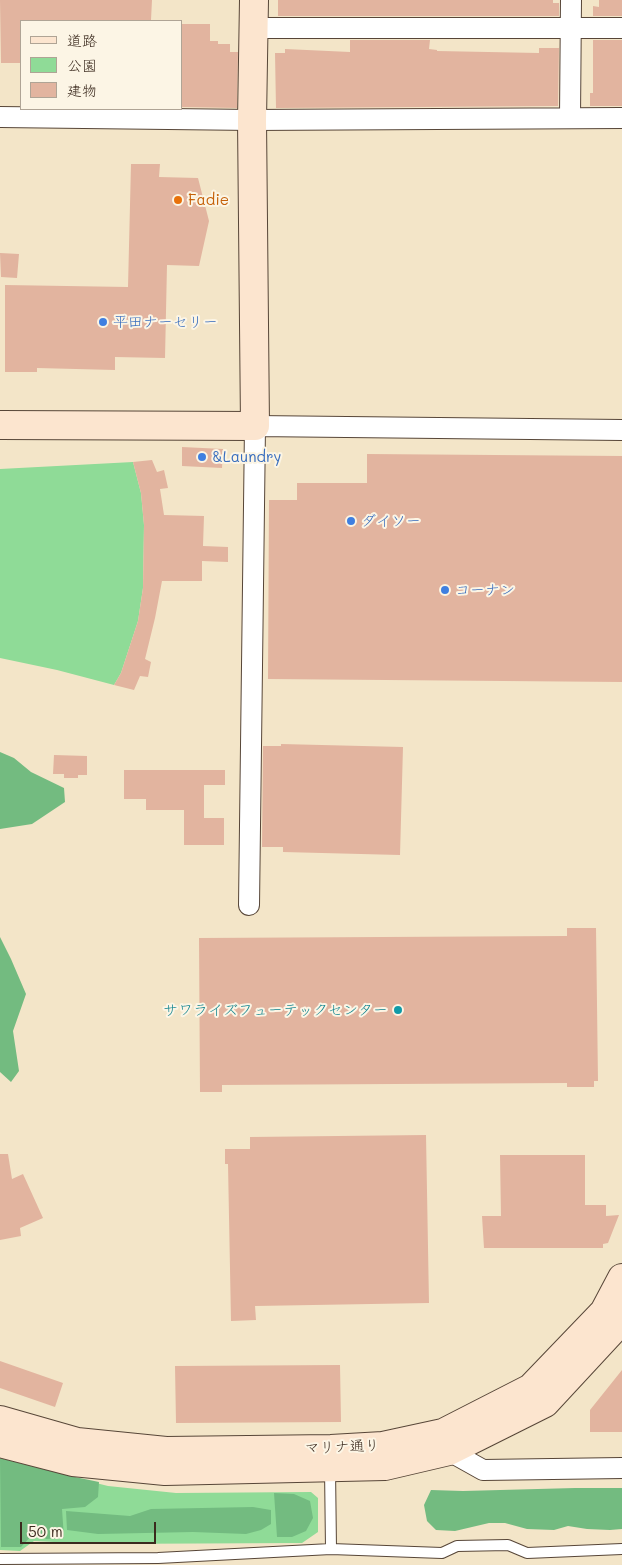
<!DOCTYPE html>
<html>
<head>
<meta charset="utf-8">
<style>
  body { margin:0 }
  #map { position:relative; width:622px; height:1565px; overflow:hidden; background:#f3e5c8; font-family:Mali,"Klee One",sans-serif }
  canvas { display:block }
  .legend { position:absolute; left:20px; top:20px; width:162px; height:90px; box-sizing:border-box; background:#fcf5e5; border:1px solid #afa495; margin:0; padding:6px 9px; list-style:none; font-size:15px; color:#3b2a1e }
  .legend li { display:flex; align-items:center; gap:10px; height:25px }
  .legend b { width:25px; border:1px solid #afa495 }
  .scale { position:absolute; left:20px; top:1522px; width:136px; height:22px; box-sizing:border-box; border:2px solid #3b2a1e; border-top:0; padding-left:6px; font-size:15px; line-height:18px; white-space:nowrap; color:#3b2a1e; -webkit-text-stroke:4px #fcf5e5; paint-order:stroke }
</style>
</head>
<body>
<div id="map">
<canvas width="622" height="1565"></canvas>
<ul class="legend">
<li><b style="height:6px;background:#fce5cf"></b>道路</li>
<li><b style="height:14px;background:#8fdb97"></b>公園</li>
<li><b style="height:14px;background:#e2b49f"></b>建物</li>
</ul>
<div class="scale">50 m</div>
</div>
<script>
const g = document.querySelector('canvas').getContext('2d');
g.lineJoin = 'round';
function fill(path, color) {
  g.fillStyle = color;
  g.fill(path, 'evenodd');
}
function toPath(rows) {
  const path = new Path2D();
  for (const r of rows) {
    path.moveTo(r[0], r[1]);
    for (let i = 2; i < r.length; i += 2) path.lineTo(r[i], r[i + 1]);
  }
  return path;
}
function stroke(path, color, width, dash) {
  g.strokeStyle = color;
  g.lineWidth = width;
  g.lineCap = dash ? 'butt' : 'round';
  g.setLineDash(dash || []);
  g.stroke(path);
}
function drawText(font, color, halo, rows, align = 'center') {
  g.font = font + ' Mali,"Klee One",sans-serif';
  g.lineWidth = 4;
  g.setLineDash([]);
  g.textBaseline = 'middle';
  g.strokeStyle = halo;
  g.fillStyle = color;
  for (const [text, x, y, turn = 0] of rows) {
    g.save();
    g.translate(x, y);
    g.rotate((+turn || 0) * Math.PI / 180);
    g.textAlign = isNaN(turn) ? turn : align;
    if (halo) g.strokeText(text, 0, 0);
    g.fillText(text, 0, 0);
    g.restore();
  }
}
fill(toPath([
  [133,462,141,493,144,525,143,588,138,621,121,673,114,685,57,670,0,658,0,469],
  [0,1459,108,1486,176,1493,311,1492,318,1498,318,1532,302,1543,94,1544,34,1541,20,1551,0,1550]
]), '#8fdb97');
fill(toPath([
  [0,752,14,758,31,772,64,788,65,802,32,824,0,829],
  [0,937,11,959,26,994,13,1031,19,1071,11,1082,0,1072],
  [0,1458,70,1476,99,1482,98,1497,85,1507,62,1509,64,1538,46,1539,41,1534,32,1535,21,1547,1,1547],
  [575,1488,622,1488,622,1529,610,1530,587,1529,568,1526,554,1530,527,1529,505,1523,489,1523,455,1531,436,1530,427,1521,424,1505,431,1490,463,1491],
  [274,1493,294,1494,310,1501,313,1518,306,1531,292,1537,277,1537],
  [253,1507,271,1510,271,1524,261,1530,246,1534,193,1532,98,1534,67,1530,66,1511,130,1516,151,1509]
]), '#73bb80');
fill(toPath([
  [0,0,152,0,151,20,21,21,21,63,1,63],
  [278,0,553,0,553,3,559,3,559,16,278,16],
  [599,0,622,0,622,16,593,16,593,6,599,7],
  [181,24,210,24,210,41,218,41,218,44,230,44,230,52,238,52,237,108,181,107],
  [350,40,430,40,429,49,437,50,437,51,539,53,539,48,559,48,558,106,276,108,275,53,285,53,285,49,350,52],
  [593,40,622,40,622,106,590,106,590,93,593,93],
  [131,164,160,164,159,177,198,178,209,221,199,266,167,265,165,358,115,357,115,370,37,368,37,372,5,372,5,285,128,287],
  [0,253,19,254,17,278,1,277],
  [182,447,223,449,222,468,182,466],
  [367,454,622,456,622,682,268,679,269,500,297,500,297,483,367,483],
  [152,460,157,472,164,470,168,488,160,489,164,515,204,516,203,546,228,547,228,562,202,561,202,581,162,581,155,618,145,659,151,662,148,677,140,676,134,690,114,685,121,673,138,621,143,588,144,525,141,493,133,462],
  [281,744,403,747,400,855,283,852,283,847,262,847,263,746,281,746],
  [54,755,87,756,87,775,78,775,78,778,64,778,64,774,53,774],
  [124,770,225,770,225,785,204,785,204,818,224,818,224,845,184,845,184,810,146,810,146,799,124,799],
  [567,928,596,928,598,1081,594,1081,594,1087,567,1087,567,1083,222,1085,222,1092,200,1092,199,938,567,936],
  [426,1135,429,1303,255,1306,256,1320,231,1321,228,1164,225,1164,225,1149,250,1149,250,1137],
  [0,1154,8,1154,12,1179,23,1174,43,1218,20,1228,21,1236,0,1240],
  [500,1155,585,1155,585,1205,606,1205,606,1216,619,1215,608,1243,603,1244,603,1248,484,1248,482,1216,501,1216],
  [0,1361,63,1383,55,1407,0,1388],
  [340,1365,341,1422,176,1423,175,1366],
  [622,1370,622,1432,590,1432,590,1410]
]), '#e2b49f');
const lane = toPath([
  [330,1468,331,1549],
  [0,1559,158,1558,331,1549,442,1553,457,1546,508,1545,527,1553,622,1549]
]);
const street = toPath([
  [253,28,622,28],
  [0,117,252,120,622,118],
  [570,117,571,0],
  [249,905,255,426,622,430],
  [449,1451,483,1470,622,1468]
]);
const secondary = toPath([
  [0,425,255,426,252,120,254,0],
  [0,1420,77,1442,166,1451,331,1449,383,1446,443,1433,531,1388,604,1312,622,1278],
  [0,1443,73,1462,165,1471,385,1466,449,1451,545,1403,622,1320]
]);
stroke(lane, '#574638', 12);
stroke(street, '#574638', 22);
stroke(secondary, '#574638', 30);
stroke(lane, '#fff', 10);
stroke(street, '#fff', 20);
stroke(secondary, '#fce5cf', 28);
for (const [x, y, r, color] of [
  [178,200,5,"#e8710a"],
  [103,322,5,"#3f7fe0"],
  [202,457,5,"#3f7fe0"],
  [351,521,5,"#3f7fe0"],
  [445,590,5,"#3f7fe0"],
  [398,1010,5,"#0f9aa8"]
]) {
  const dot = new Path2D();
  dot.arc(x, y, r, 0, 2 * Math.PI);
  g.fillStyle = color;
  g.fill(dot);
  stroke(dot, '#fcf5e5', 2);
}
drawText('15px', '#c56008', '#fcf5e5', [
  ["Fadie",188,200]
], 'left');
drawText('15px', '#366cbe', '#fcf5e5', [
  ["平田ナーセリー",113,322],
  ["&Laundry",212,457],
  ["ダイソー",361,521],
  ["コーナン",455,590]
], 'left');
drawText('15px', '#0d838f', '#fcf5e5', [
  ["サワライズフューテックセンター",388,1010]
], 'right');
drawText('15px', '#3b2a1e', '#fcf5e5', [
  ["マリナ通り",342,1447,-2]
]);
</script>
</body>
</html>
